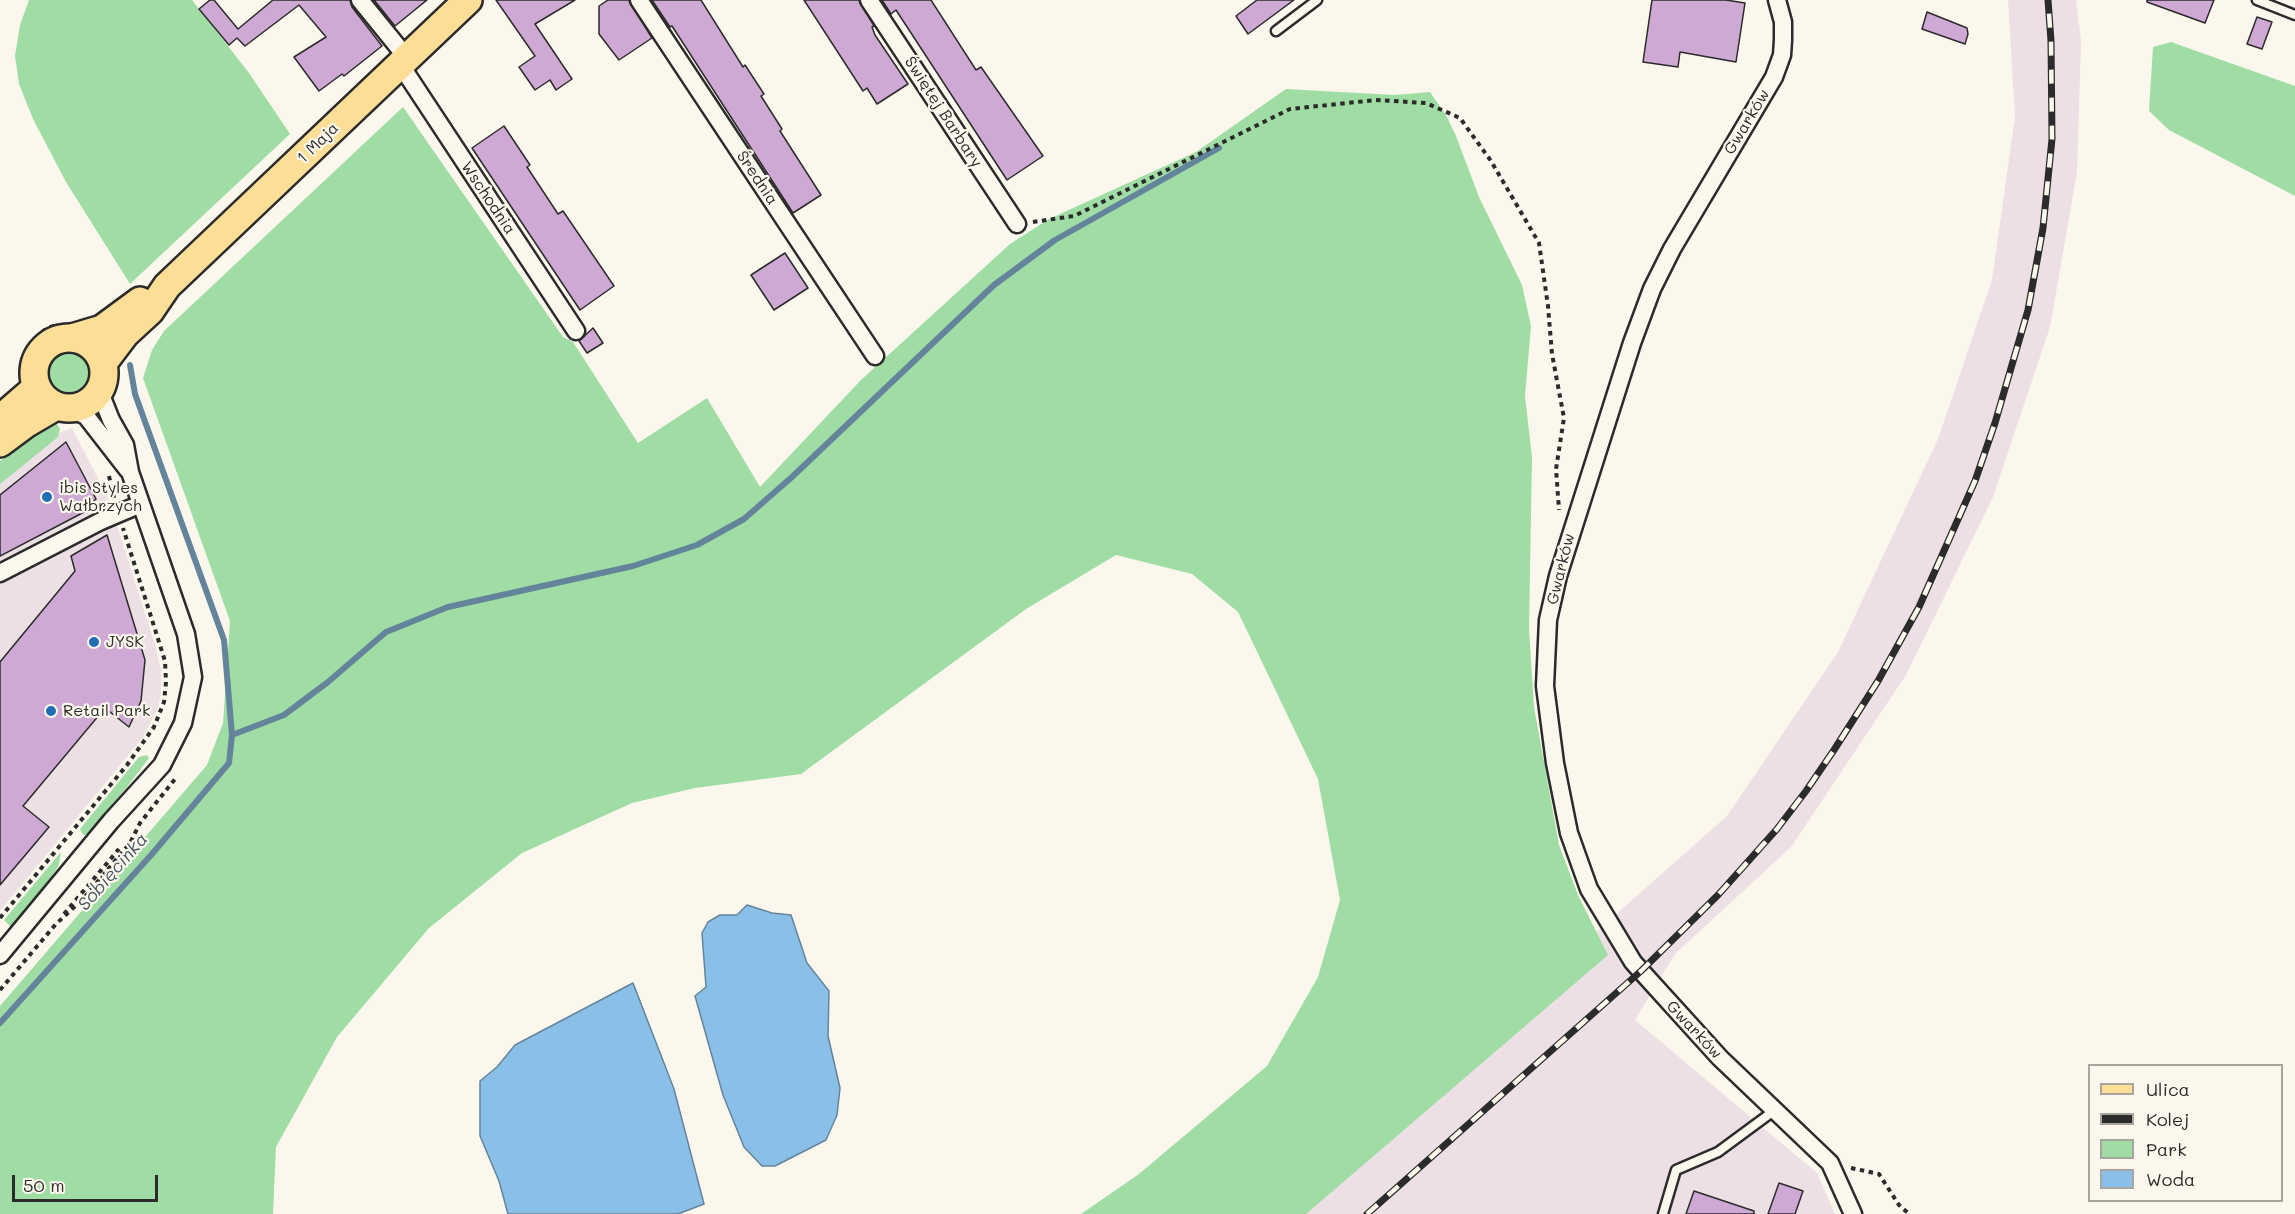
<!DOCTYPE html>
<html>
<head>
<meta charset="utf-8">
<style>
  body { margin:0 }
  #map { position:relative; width:2295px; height:1214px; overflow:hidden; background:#fbf7ec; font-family:Mali,sans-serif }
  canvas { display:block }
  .legend { position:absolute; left:2088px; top:1064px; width:195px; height:138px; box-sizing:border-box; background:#fbf7ec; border:2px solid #a8a59f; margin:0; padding:8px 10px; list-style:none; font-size:18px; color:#2b2b2b }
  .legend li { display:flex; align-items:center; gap:12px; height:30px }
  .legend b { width:30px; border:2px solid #a8a59f }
  .scale { position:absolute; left:12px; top:1175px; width:146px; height:27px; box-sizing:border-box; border:3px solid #2b2b2b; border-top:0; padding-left:8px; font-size:18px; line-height:21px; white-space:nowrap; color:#2b2b2b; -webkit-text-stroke:4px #fbf7ec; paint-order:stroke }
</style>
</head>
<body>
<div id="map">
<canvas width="2295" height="1214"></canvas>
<ul class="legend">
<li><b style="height:8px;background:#fcde96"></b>Ulica</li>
<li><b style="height:8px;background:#2b2b2b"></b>Kolej</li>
<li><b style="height:16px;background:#9fdda5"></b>Park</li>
<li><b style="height:16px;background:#8ac0e8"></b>Woda</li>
</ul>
<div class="scale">50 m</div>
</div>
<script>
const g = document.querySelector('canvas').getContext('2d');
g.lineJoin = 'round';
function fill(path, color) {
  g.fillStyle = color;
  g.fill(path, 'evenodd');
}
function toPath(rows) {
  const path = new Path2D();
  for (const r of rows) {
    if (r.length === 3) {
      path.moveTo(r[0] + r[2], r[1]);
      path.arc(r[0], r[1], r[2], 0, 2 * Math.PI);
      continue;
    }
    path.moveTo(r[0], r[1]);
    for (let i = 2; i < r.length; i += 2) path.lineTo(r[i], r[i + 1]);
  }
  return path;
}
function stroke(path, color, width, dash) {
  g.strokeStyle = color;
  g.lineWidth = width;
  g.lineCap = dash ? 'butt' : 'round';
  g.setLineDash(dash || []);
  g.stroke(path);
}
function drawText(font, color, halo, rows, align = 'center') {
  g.font = font + ' Mali,sans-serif';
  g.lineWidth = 4.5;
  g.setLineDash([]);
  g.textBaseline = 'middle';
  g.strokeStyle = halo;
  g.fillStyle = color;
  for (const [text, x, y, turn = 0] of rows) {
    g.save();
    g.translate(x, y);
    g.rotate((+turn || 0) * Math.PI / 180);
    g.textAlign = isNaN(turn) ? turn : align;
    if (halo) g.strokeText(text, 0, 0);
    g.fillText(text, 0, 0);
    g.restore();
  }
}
fill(toPath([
  [2008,0,2076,0,2081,41,2077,172,2050,327,1993,497,1906,675,1791,847,1675,954,1635,1020,1817,1173,1835,1214,1278,1214,1727,816,1838,652,1938,439,1992,280,2015,117],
  [72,428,106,494,121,538,155,645,161,670,161,691,158,708,143,737,0,911,0,482,59,433]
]), '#ede0e4');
fill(toPath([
  [29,0,192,0,249,73,290,134,130,284,66,182,33,119,19,84,15,56,20,25],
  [2171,42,2295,86,2295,196,2169,130,2149,111,2153,47],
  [1286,89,1395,95,1430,92,1446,115,1456,136,1479,197,1522,285,1531,326,1525,396,1532,457,1529,629,1534,707,1559,845,1578,895,1608,955,1306,1214,1081,1214,1139,1174,1267,1066,1318,977,1340,900,1318,779,1238,612,1192,574,1116,555,1026,609,801,774,695,788,632,803,522,853,429,928,337,1037,276,1147,273,1214,0,1214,0,1006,207,765,223,723,230,621,143,378,152,350,164,331,403,107,563,337,573,342,638,443,707,398,760,487,861,380,1010,244,1049,219,1196,152],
  [69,372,20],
  [55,421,60,429,58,437,0,484,0,461],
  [147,755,149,758,127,787,88,834,83,835,80,829,139,757],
  [61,852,59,865,50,879,11,927,4,920]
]), '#9fdda5');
const water = toPath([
  [747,905,772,913,791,915,807,963,829,991,828,1036,840,1088,837,1115,826,1140,775,1166,762,1166,744,1147,723,1095,695,996,706,987,702,933,708,922,720,915,737,915,747,905],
  [633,983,674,1089,704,1204,678,1214,508,1214,499,1181,480,1136,480,1081,497,1067,515,1045,633,983]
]);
fill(water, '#8ac0e8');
stroke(water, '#64849c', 1.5);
stroke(toPath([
  [232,735,284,715,328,682,386,632,448,607,633,566,697,545,744,519,792,477,994,285,1055,240,1219,148],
  [0,1023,152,854,229,763,232,735,224,640,135,394,130,365]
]), '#64849c', 6);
const building = toPath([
  [210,0,214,0,238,29,273,0,350,0,352,7,382,46,344,76,342,74,319,91,294,57,326,37,299,5,245,46,237,38,229,45,199,9,210,0],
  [374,0,427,0,395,26,374,0],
  [496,0,575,0,535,24,572,79,556,90,550,80,535,90,519,67,535,56,496,0],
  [608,0,629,0,652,38,619,60,599,34,599,6,608,0],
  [652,0,701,0,743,67,745,65,764,94,761,96,782,129,780,131,821,195,793,213,672,26,670,27,652,0],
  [804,0,859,0,874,26,872,27,875,35,908,84,877,104,867,88,863,91,804,0],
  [882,0,931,0,976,70,981,67,1043,156,1007,180,896,10,891,14,882,0],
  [1257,0,1294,0,1248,34,1236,16,1257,0],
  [1652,0,1726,0,1745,3,1736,62,1680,52,1678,67,1643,62,1652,0],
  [2147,0,2214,0,2205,23,2147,2,2147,0],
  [1927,12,1967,28,1968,34,1965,44,1922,29,1927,12],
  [2257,17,2272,22,2262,49,2247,44,2257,17],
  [504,126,530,165,527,167,558,214,563,211,614,286,580,310,472,148,504,126],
  [785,253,808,288,774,310,751,275,785,253],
  [593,328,603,343,587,353,579,341,593,328],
  [66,442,96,499,89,505,90,509,0,556,0,495,66,442],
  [107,535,145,660,141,701,129,727,105,708,23,806,49,827,0,885,0,662,75,571,71,556,107,535],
  [1779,1183,1803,1191,1795,1214,1768,1214,1779,1183],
  [1694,1191,1754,1211,1754,1214,1686,1214,1694,1191]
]);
fill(building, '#cda9d3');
stroke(building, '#2b2b2b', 1.5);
const service = toPath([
  [2257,0,2295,15],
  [1276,31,1317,0],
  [1663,1214,1676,1170,1718,1152,1775,1110]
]);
const minor = toPath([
  [360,0,407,58],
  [639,0,875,356],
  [869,0,1017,224],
  [1777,0,1783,22,1783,40,1782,55,1774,77,1672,249,1652,289,1632,343,1558,576,1548,620,1545,686,1555,763,1569,833,1589,889,1633,962,1641,971,1720,1058,1830,1163,1853,1214],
  [400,64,576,331],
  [68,408,86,416,128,470],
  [0,573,101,521,141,504],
  [0,955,111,821,162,765,183,723,193,677,186,634,130,472,125,445,111,420,103,400,101,387]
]);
const primary = toPath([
  [69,373,35],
  [72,338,102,329,140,301],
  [103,363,125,334,150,311,167,286,468,0],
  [0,419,37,387],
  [0,443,27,423,56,406]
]);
stroke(service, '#2b2b2b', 13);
stroke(minor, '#2b2b2b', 21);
stroke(primary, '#2b2b2b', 32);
stroke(toPath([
  [1033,222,1074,216,1290,109,1376,100,1426,103,1460,118,1491,161,1539,243,1548,306,1552,354,1564,418,1556,469,1559,510],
  [22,371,33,340,47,328,54,326],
  [109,476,114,498],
  [64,914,119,849],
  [0,918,127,765,154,727,164,702,166,682,165,661,123,528],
  [0,990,56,924,84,898,130,843,140,823,175,779],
  [1851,1168,1879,1174,1899,1205,1909,1214]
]), '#2b2b2b', 4, [4.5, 4.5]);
stroke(service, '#fbf7ec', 8);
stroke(minor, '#fbf7ec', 16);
stroke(primary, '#fcde96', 27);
const rail = toPath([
  [1367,1214,1641,971,1718,895,1777,829,1806,791,1834,750,1878,681,1919,607,1975,481,1995,423,2028,310,2043,228,2052,139,2051,41,2048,0]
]);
stroke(rail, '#2b2b2b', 7);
stroke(rail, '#fbf7ec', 4.5, [14]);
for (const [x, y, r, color] of [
  [47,497,6,"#1f6fb2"],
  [94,642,6,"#1f6fb2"],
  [51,711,6,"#1f6fb2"]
]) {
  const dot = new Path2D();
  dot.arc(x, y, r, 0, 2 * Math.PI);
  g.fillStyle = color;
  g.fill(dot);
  stroke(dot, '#fbf7ec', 2);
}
drawText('16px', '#2b2b2b', '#fbf7ec', [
  ["Świętej Barbary",943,112,57],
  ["Gwarków",1747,122,-59],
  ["1 Maja",318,143,-44],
  ["Średnia",757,178,56],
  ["Wschodnia",488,198,56],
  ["Gwarków",1561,569,-76],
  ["Gwarków",1694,1030,47]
]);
drawText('16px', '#2b2b2b', '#fbf7ec', [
  ["ibis Styles",59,488],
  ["Wałbrzych",59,506],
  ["JYSK",106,642],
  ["Retail Park",63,711]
], 'left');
drawText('italic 18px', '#485864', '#fbf7ec', [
  ["Sobięcinka",113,872,-49]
]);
</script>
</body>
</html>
